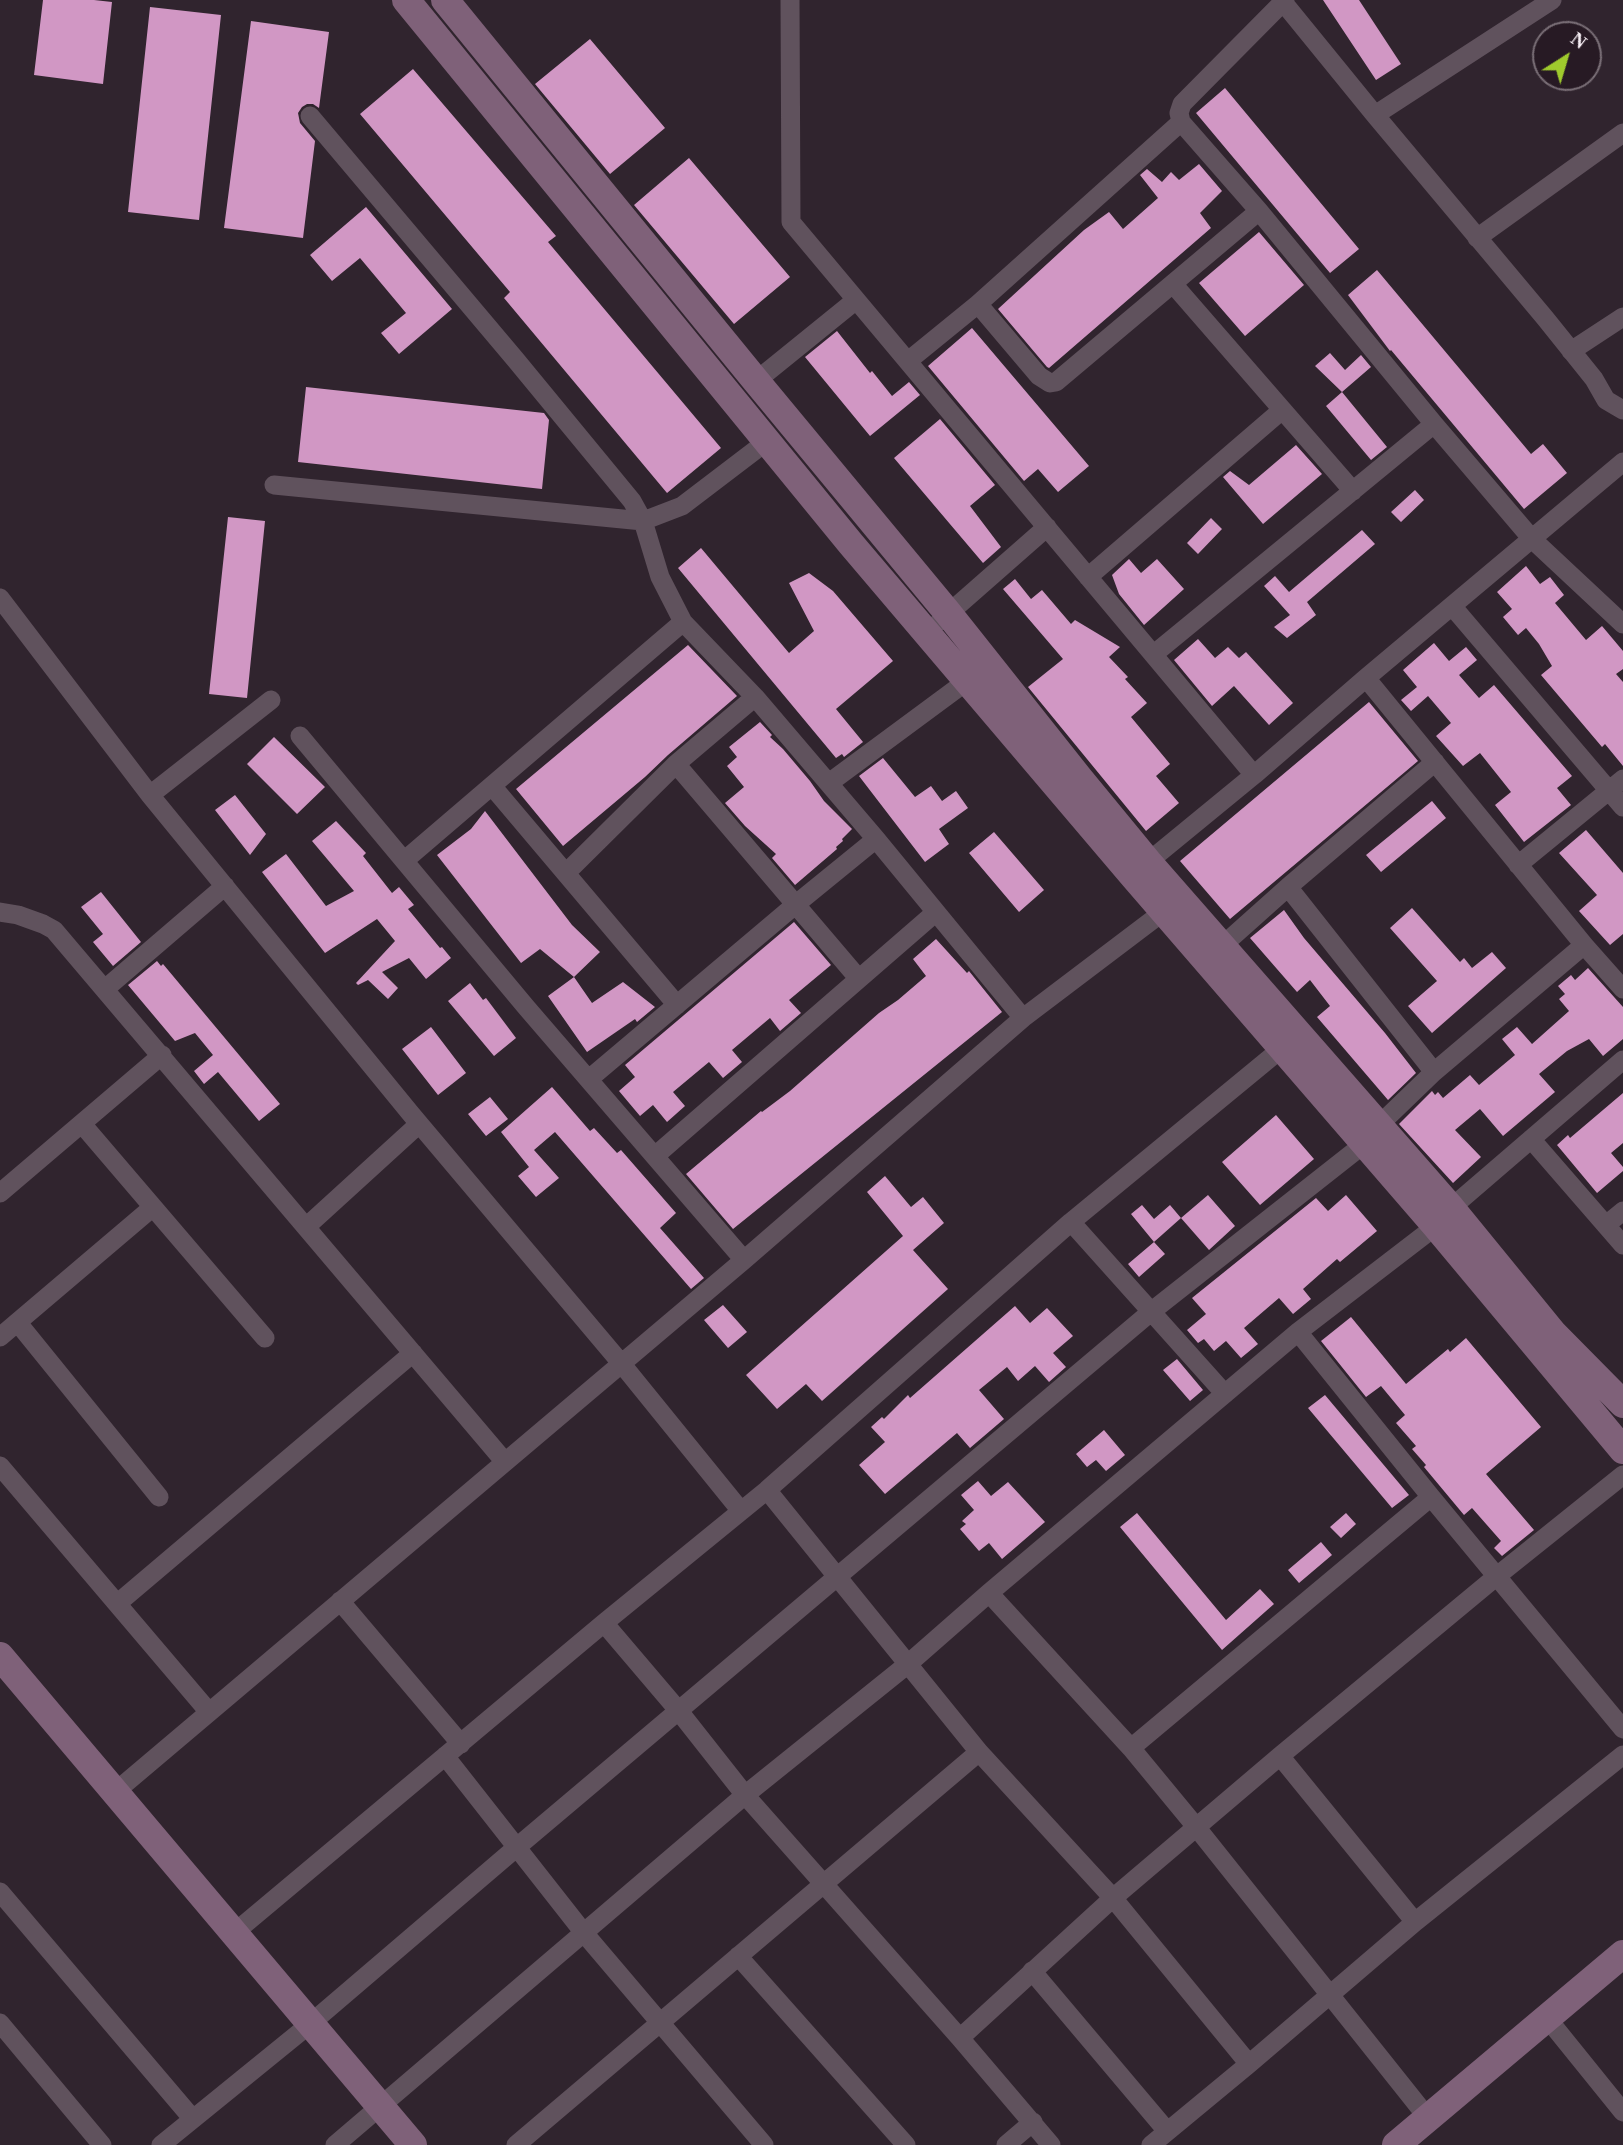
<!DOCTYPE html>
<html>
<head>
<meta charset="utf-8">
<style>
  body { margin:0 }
  #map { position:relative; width:1623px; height:2145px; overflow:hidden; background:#30242e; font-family:Georgia,serif }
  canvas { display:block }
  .north { position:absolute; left:1532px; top:21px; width:70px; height:70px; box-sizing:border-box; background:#271a24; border:2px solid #7a6f77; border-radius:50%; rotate:37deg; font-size:19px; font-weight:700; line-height:28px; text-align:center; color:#f6eef4 }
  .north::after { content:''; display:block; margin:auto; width:24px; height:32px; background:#9fca2d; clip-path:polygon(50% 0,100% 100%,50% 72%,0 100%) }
</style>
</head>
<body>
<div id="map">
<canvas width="1623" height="2145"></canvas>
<div class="north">N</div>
</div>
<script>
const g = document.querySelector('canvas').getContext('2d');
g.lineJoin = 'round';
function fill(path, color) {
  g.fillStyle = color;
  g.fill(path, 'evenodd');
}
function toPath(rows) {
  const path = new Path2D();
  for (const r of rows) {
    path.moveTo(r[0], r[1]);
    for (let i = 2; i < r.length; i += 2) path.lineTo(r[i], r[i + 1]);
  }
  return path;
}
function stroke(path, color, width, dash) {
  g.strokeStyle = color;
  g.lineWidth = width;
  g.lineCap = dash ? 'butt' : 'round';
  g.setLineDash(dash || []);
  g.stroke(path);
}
fill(toPath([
  [43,0,94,0,112,2,103,84,34,75],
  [1323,0,1359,0,1401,64,1376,80],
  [150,7,221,15,199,220,128,212],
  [251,21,329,32,319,108,313,104,307,104,302,107,298,113,300,123,315,141,303,238,224,228],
  [590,39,665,128,610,174,535,84],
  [413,69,556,236,548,242,721,448,667,493,504,298,510,292,360,114],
  [1225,88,1359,249,1330,273,1196,113],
  [689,158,790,277,734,324,634,205],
  [1199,164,1222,191,1200,213,1211,228,1049,368,1047,367,998,309,1084,230,1109,212,1123,229,1158,198,1140,175,1147,169,1162,182,1171,172,1179,180],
  [366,207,452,309,399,354,381,333,406,313,360,258,332,281,310,255],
  [1259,232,1304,285,1245,336,1199,283],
  [1377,270,1531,454,1543,444,1567,473,1524,509,1391,350,1390,351,1348,295],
  [972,328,1089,466,1058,492,1038,469,1024,481,928,366],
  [837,331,870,373,872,371,892,396,909,382,920,395,870,436,805,357],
  [1330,353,1345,370,1361,355,1371,367,1342,392,1315,366],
  [306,387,544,413,549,420,542,489,298,462],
  [1342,392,1387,447,1371,460,1326,406],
  [940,419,995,485,970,506,1001,547,983,563,894,458],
  [1296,445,1322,474,1263,524,1223,477,1230,471,1249,485],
  [1415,490,1424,500,1401,522,1391,512],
  [228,517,265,521,247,698,209,694],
  [1211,518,1222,529,1198,554,1187,543],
  [1362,530,1375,544,1307,602,1316,615,1287,638,1274,627,1290,615,1264,586,1275,576,1289,592],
  [701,548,789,653,814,631,789,583,809,573,833,591,893,661,836,709,863,742,844,757,842,754,836,758,678,568],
  [1129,559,1141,573,1157,559,1184,589,1144,625,1119,594,1112,575],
  [1526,566,1540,584,1550,577,1564,595,1555,603,1586,640,1602,626,1623,651,1623,669,1616,674,1623,682,1623,766,1605,744,1602,747,1541,675,1552,666,1539,644,1526,628,1518,635,1503,617,1512,609,1497,592],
  [1015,579,1031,599,1042,590,1071,624,1075,620,1120,647,1109,657,1128,677,1125,679,1147,703,1131,717,1170,764,1156,776,1179,803,1146,831,1028,687,1063,659,1003,589],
  [1198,639,1215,658,1228,647,1239,658,1246,652,1293,703,1269,725,1234,686,1212,706,1174,660],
  [1434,643,1449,661,1466,647,1477,660,1459,675,1479,698,1494,685,1572,776,1557,788,1571,805,1524,842,1495,805,1511,792,1480,753,1463,766,1436,736,1451,723,1428,696,1411,711,1401,700,1417,687,1403,670],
  [688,645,737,696,668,755,645,777,563,846,516,789],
  [1369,702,1418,761,1230,919,1180,861],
  [760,722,772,735,770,737,783,749,810,781,824,801,852,829,842,839,843,841,836,847,837,849,795,885,772,858,776,854,745,826,725,803,744,787,727,766,737,757,729,747],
  [274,737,325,787,297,814,247,764],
  [883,758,915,797,931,786,942,801,956,791,968,808,939,829,949,844,925,862,859,776],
  [235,795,266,834,250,855,215,810],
  [1432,801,1446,818,1381,872,1366,855],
  [485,811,572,925,600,952,574,977,540,949,521,963,437,855,471,829],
  [336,821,366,853,363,856,392,893,399,887,414,905,408,909,440,948,442,947,451,958,426,979,409,958,382,972,398,988,388,999,368,980,358,985,356,983,395,941,377,919,325,953,262,872,286,854,326,906,354,891,312,841],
  [1586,830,1623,873,1623,934,1610,945,1579,911,1597,895,1559,853],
  [994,832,1044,890,1019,912,969,853],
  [101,892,141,942,113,966,93,942,103,934,81,907],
  [1412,908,1460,962,1464,958,1472,968,1492,952,1506,968,1432,1033,1408,1006,1437,981,1390,928],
  [1284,910,1304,938,1385,1033,1416,1073,1388,1100,1317,1017,1330,1006,1310,980,1297,992,1250,938],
  [794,922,831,965,789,1000,801,1013,780,1031,770,1018,732,1050,742,1062,723,1078,709,1062,673,1092,685,1106,667,1122,653,1105,640,1116,619,1091,635,1077,625,1065],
  [936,939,967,973,969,971,1002,1012,733,1229,686,1174,761,1111,762,1112,790,1091,879,1013,898,1000,926,976,913,959],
  [157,961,161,966,163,964,280,1104,259,1121,218,1072,204,1084,194,1071,213,1055,195,1033,175,1041,128,985],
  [1588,968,1623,1007,1623,1039,1603,1056,1589,1039,1567,1051,1539,1074,1555,1092,1503,1136,1480,1109,1455,1130,1481,1157,1453,1183,1399,1124,1432,1091,1435,1095,1438,1092,1443,1098,1470,1075,1479,1085,1515,1055,1502,1039,1517,1027,1532,1044,1569,1011,1559,999,1565,994,1558,986,1571,975,1575,980],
  [574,977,592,1003,623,982,655,1007,637,1022,635,1019,587,1052,548,996],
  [470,983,483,1000,486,998,516,1038,494,1056,448,1001],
  [431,1027,466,1073,438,1095,402,1049],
  [552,1087,590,1131,594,1128,617,1153,621,1150,676,1213,660,1228,704,1278,691,1289,555,1132,534,1150,559,1178,536,1197,518,1176,529,1167,501,1132],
  [1623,1093,1623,1143,1611,1153,1623,1167,1623,1171,1597,1193,1557,1145,1568,1135,1570,1138],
  [490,1097,508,1119,486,1136,468,1114],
  [1276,1115,1314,1159,1260,1205,1222,1162],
  [885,1176,911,1207,923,1197,944,1223,913,1250,948,1289,822,1401,806,1384,777,1409,746,1375,903,1236,867,1192],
  [1208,1195,1235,1226,1209,1250,1181,1218],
  [1346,1195,1377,1231,1340,1262,1337,1259,1303,1289,1311,1299,1293,1314,1279,1298,1244,1328,1258,1344,1241,1358,1226,1341,1214,1351,1204,1339,1198,1343,1187,1330,1206,1314,1192,1298,1316,1198,1328,1211],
  [1142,1205,1154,1219,1170,1205,1181,1218,1154,1242,1131,1214],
  [1154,1242,1165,1254,1139,1277,1128,1264],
  [723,1305,747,1332,728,1348,704,1320],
  [1015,1306,1030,1323,1047,1308,1073,1336,1053,1353,1066,1367,1049,1382,1035,1366,1018,1381,1007,1367,979,1390,1004,1419,970,1448,957,1433,885,1494,859,1465,885,1442,871,1427,882,1417,884,1419,908,1395,910,1398],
  [1351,1317,1406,1384,1448,1349,1450,1352,1466,1338,1541,1427,1486,1474,1534,1530,1502,1556,1494,1548,1501,1541,1472,1508,1464,1515,1424,1467,1426,1465,1412,1449,1416,1446,1396,1423,1405,1415,1381,1386,1366,1397,1321,1341],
  [1177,1359,1203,1390,1190,1401,1163,1370],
  [1325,1395,1409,1495,1392,1508,1308,1408],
  [1104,1430,1125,1455,1106,1471,1096,1460,1087,1467,1076,1454],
  [978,1481,991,1496,1008,1482,1045,1522,1002,1559,989,1543,979,1551,960,1529,966,1524,962,1521,974,1510,961,1495],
  [1137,1513,1226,1620,1260,1589,1274,1604,1222,1650,1120,1527],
  [1346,1513,1356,1524,1341,1538,1330,1527],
  [1321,1542,1332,1555,1299,1583,1288,1570]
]), '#d197c4');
stroke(toPath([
  [790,0,791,222,1254,775],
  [1285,0,1182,104,1179,113,1181,122,1259,211,1434,424,1532,539,1623,624],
  [1283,2,1375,115,1545,318,1594,379,1606,400,1623,410],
  [1375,115,1552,0],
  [310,116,515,359,632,501,643,521,660,577,683,622,755,697,876,839,1023,1018],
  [1477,238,1623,133],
  [1173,284,1353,491],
  [978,304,1039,376,1050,383,1056,382,1259,211],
  [1571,351,1623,317],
  [908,361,978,304,1181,122],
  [756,381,856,300],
  [274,485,643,521,682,506,766,442],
  [1088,577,1282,410],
  [0,598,150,795,411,1114,621,1363,741,1511],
  [1452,606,1623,807],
  [940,621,1047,527],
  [1154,654,1434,424],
  [1366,678,1584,945,1623,989],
  [300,736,526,1007,744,1260],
  [676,764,859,979],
  [829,783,967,681],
  [492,786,677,1005],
  [150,795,271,700],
  [405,860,683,622],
  [1148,862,1254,775,1366,678,1623,462],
  [1518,865,1623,779],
  [566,873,676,764,755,697],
  [1288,887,1434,1072],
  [0,912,18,915,43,924,54,930,505,1462],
  [1222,946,1288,887,1435,762],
  [105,989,225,886],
  [589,1079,795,905,876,839],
  [82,1124,265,1338],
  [1378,1126,1434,1072,1584,945],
  [1531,1139,1623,1245],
  [655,1156,936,912],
  [0,1193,162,1055],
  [1071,1222,1225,1394],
  [1606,1225,1623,1211],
  [306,1227,419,1124],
  [18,1323,159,1497],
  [1298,1332,1431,1497,1623,1729],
  [0,1337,153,1207],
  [0,1466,209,1712],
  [767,1490,979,1752,1113,1898,1249,2064],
  [989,1593,1131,1748,1197,1828,1428,2118],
  [340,1601,461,1744],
  [118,1603,413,1353],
  [604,1623,678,1710,745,1795,960,2038,1051,2145],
  [1131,1748,1431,1497],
  [445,1756,584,1933,764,2145],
  [1280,1756,1415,1922],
  [115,1792,744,1260,1023,1018,1163,912],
  [0,1892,192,2118],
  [234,1933,604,1623,767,1490,1071,1222,1281,1049],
  [738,1956,906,2145],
  [1032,1971,1167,2131],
  [1547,2018,1623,2112],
  [0,2023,102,2145],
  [960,2038,1113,1898,1280,1756,1497,1576,1623,1475],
  [161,2145,310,2024,517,1847,1152,1311,1364,1144],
  [335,2145,745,1795,908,1664,989,1593,1298,1332,1436,1226,1451,1208,1623,1060],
  [516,2145,979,1752],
  [1006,2145,1033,2122],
  [1151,2145,1249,2064,1415,1922,1623,1755]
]), '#60525d', 19);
stroke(toPath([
  [406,0,851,544,1134,877,1436,1226,1623,1450],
  [445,0,756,381,948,613,1079,778,1148,862,1451,1208,1553,1333,1623,1404],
  [0,1656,413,2145],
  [1396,2145,1623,1954]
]), '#7f6179', 28);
</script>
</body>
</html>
